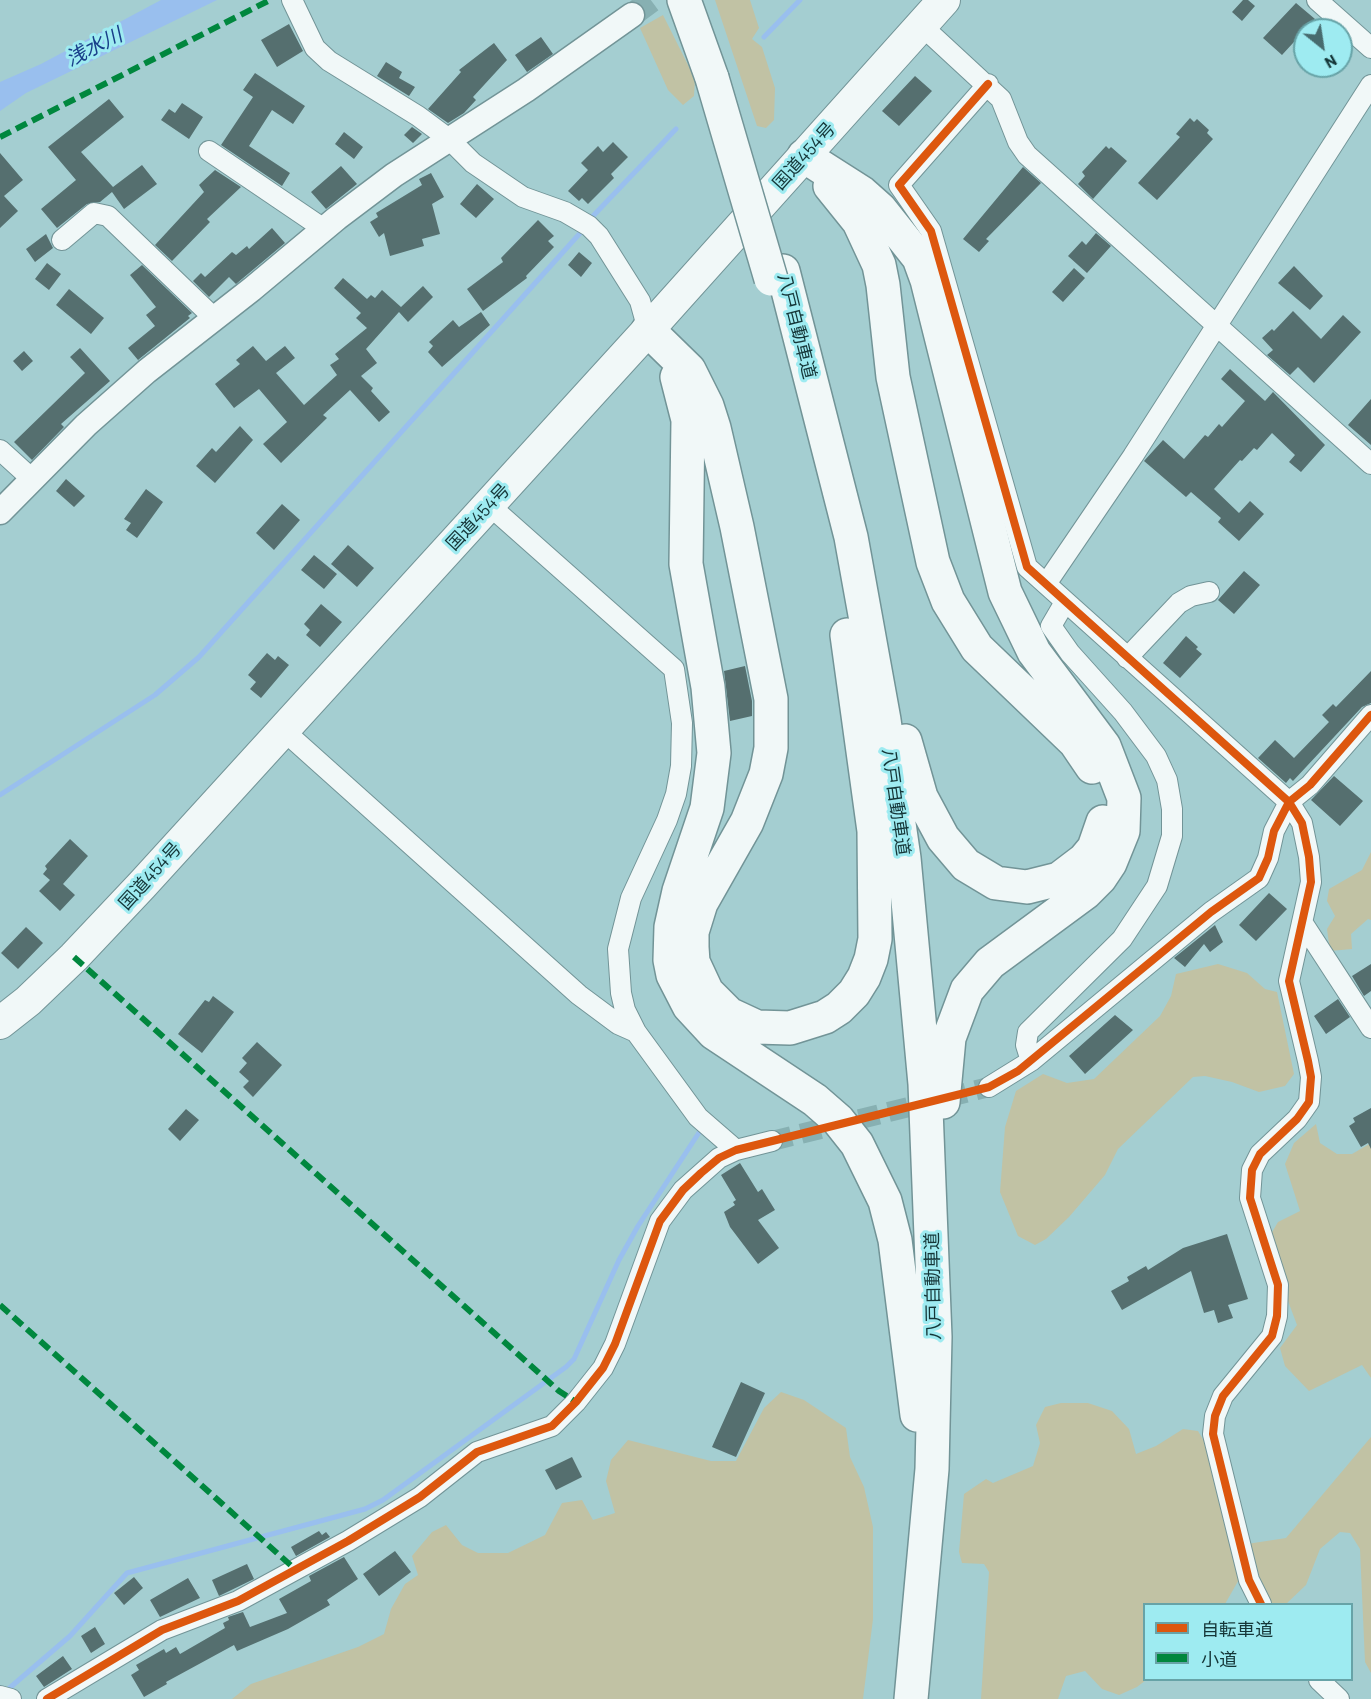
<!DOCTYPE html>
<html>
<head>
<meta charset="utf-8">
<style>
  body { margin:0 }
  #map { position:relative; width:1371px; height:1699px; overflow:hidden; background:#a4ced1; font-family:Barlow,"Noto Sans JP",sans-serif }
  canvas { display:block }
  .legend { position:absolute; left:1143px; top:1603px; width:210px; height:78px; box-sizing:border-box; background:#9eebf1; border:2px solid #67a3a7; margin:0; padding:8px 10px; list-style:none; font-size:18px; color:#153638 }
  .legend li { display:flex; align-items:center; gap:12px; height:30px }
  .legend b { width:30px; border:2px solid #67a3a7 }
  .north { position:absolute; left:1293px; top:18px; width:60px; height:60px; box-sizing:border-box; background:#9eebf1; border:2px solid #67a3a7; border-radius:50%; rotate:150deg; font-size:16px; font-weight:700; line-height:24px; text-align:center; color:#153638 }
  .north::after { content:''; display:block; margin:auto; width:21px; height:27px; background:#476b6e; clip-path:polygon(50% 0,100% 100%,50% 72%,0 100%) }
</style>
</head>
<body>
<div id="map">
<canvas width="1371" height="1699"></canvas>
<ul class="legend">
<li><b style="height:8px;background:#dd570e"></b>自転車道</li>
<li><b style="height:8px;background:#00873e"></b>小道</li>
</ul>
<div class="north">N</div>
</div>
<script>
const g = document.querySelector('canvas').getContext('2d');
g.lineJoin = 'round';
function fill(path, color) {
  g.fillStyle = color;
  g.fill(path, 'evenodd');
}
function toPath(rows) {
  const path = new Path2D();
  for (const r of rows) {
    path.moveTo(r[0], r[1]);
    for (let i = 2; i < r.length; i += 2) path.lineTo(r[i], r[i + 1]);
  }
  return path;
}
function stroke(path, color, width, dash) {
  g.strokeStyle = color;
  g.lineWidth = width;
  g.lineCap = dash ? 'butt' : 'round';
  g.setLineDash(dash || []);
  g.stroke(path);
}
function drawText(font, color, halo, rows, align = 'center') {
  g.font = font + ' Barlow,"Noto Sans JP",sans-serif';
  g.lineWidth = 6;
  g.setLineDash([]);
  g.textBaseline = 'middle';
  g.strokeStyle = halo;
  g.fillStyle = color;
  for (const [text, x, y, turn = 0] of rows) {
    g.save();
    g.translate(x, y);
    g.rotate((+turn || 0) * Math.PI / 180);
    g.textAlign = isNaN(turn) ? turn : align;
    if (halo) g.strokeText(text, 0, 0);
    g.fillText(text, 0, 0);
    g.restore();
  }
}
fill(toPath([
  [715,0,750,0,759,28,752,39,762,47,775,88,774,120,766,128,757,126],
  [663,15,695,79,694,96,683,105,668,90,640,28],
  [1371,852,1371,920,1368,919,1351,934,1352,949,1330,951,1327,929,1335,916,1327,901,1329,889,1362,870],
  [1218,964,1247,973,1265,989,1277,992,1294,1074,1285,1086,1259,1092,1232,1082,1205,1076,1193,1077,1118,1149,1105,1175,1069,1217,1046,1239,1035,1245,1018,1236,1000,1192,1005,1127,1016,1091,1043,1074,1067,1083,1094,1079,1160,1016,1171,996,1176,974],
  [1316,1124,1320,1143,1337,1154,1352,1154,1371,1143,1371,1378,1362,1365,1309,1391,1285,1366,1280,1348,1297,1325,1288,1301,1271,1234,1278,1222,1300,1211,1285,1164,1294,1143],
  [781,1392,804,1400,846,1428,850,1457,864,1487,873,1527,873,1619,863,1699,232,1699,251,1684,358,1647,384,1634,391,1609,405,1584,418,1575,412,1556,432,1532,446,1525,462,1545,478,1553,508,1553,545,1535,562,1503,582,1500,593,1520,615,1513,606,1481,611,1460,628,1440,711,1461,736,1461,764,1408],
  [1061,1403,1088,1403,1112,1411,1129,1429,1136,1454,1156,1446,1183,1429,1198,1431,1204,1441,1230,1546,1241,1576,1225,1604,1144,1604,1146,1680,1137,1687,1119,1695,1102,1689,1085,1671,1066,1676,1058,1699,981,1699,989,1572,984,1564,962,1563,959,1552,964,1494,986,1479,993,1483,1033,1466,1040,1443,1036,1425,1045,1407],
  [1371,1437,1371,1673,1365,1662,1360,1549,1350,1533,1340,1532,1320,1549,1306,1585,1286,1604,1270,1604,1253,1570,1247,1544,1286,1538]
]), '#c1c2a4');
fill(toPath([
  [161,0,217,0,26,93,0,111,0,82,41,64]
]), '#99bfee');
stroke(toPath([
  [764,37,800,0],
  [593,216,676,129],
  [0,795,155,695,199,657,582,231],
  [6,1691,70,1636,127,1573,365,1509,383,1500,566,1367,574,1359,619,1260,638,1226,702,1128]
]), '#99bfee', 5);
fill(toPath([
  [1243,0,1248,0,1255,6,1242,21,1232,12],
  [1296,3,1315,19,1282,55,1263,38],
  [289,24,303,51,277,67,261,40],
  [541,37,553,54,527,72,515,55],
  [494,43,507,60,473,97,476,100,464,113,448,123,428,109,461,72,459,70],
  [386,62,402,72,399,78,415,87,409,96,377,76],
  [255,73,305,106,293,124,272,110,249,146,290,173,282,186,221,145,253,97,243,90],
  [915,76,932,91,899,126,882,111],
  [109,99,124,117,81,152,113,187,142,165,157,184,124,209,112,192,100,202,87,204,57,228,41,209,76,180,48,147],
  [182,103,203,117,189,139,161,120,169,109,175,113],
  [1190,118,1194,122,1197,119,1209,130,1207,133,1213,139,1157,200,1138,183,1180,137,1176,134],
  [412,127,422,134,413,143,404,135],
  [344,132,363,147,354,159,335,144],
  [613,142,628,157,611,174,614,178,588,204,582,198,579,201,568,191,588,170,581,163,598,146,603,152],
  [1106,146,1109,149,1111,147,1127,161,1093,199,1078,184,1085,176,1082,172],
  [0,153,23,180,4,196,18,211,0,228],
  [341,166,357,184,326,209,311,192],
  [1023,167,1041,183,986,239,989,241,979,252,963,239],
  [215,170,241,187,207,219,210,222,172,261,155,245,204,192,199,185],
  [431,173,444,197,432,204,440,234,422,239,424,246,390,256,384,233,379,237,370,222,378,217,376,213,422,185,419,179],
  [477,184,494,199,476,218,460,204],
  [538,220,554,236,548,241,554,247,526,276,527,278,483,311,467,289,503,262,501,258],
  [272,228,285,243,236,284,229,277,209,297,193,281,201,273,205,277,232,252,236,255,247,246,249,249],
  [1096,233,1111,246,1087,273,1068,256,1082,241,1086,245],
  [46,234,53,248,35,262,26,249],
  [579,252,592,263,581,277,568,265],
  [47,263,61,274,49,290,35,279],
  [142,265,192,313,188,316,190,318,138,360,128,348,155,326,146,315,156,307,130,275],
  [1294,266,1323,296,1310,310,1278,283],
  [1074,268,1085,278,1063,302,1052,292],
  [343,278,367,299,371,295,375,298,382,290,401,307,423,286,433,297,408,322,399,312,366,349,377,363,361,376,373,388,371,391,390,412,379,422,350,390,323,415,327,418,281,463,263,444,287,422,259,389,234,408,215,384,240,364,236,360,253,346,266,361,285,346,295,358,276,373,304,405,337,375,330,365,339,359,335,354,367,328,356,318,361,313,334,288],
  [69,289,104,318,91,334,56,305],
  [1293,311,1321,339,1343,315,1361,332,1314,383,1298,367,1290,375,1267,355,1273,350,1262,338,1272,329,1274,331],
  [481,312,490,325,442,367,428,352,433,346,429,342,453,320,459,327],
  [80,348,110,381,61,424,64,427,32,460,14,442,85,373,70,357],
  [24,351,33,361,22,371,13,361],
  [1230,369,1265,401,1273,392,1325,445,1301,472,1289,462,1295,455,1272,433,1257,450,1254,448,1242,461,1240,460,1214,489,1239,513,1250,501,1264,514,1239,541,1218,522,1221,518,1191,492,1186,497,1144,461,1163,440,1184,459,1205,435,1208,437,1219,424,1222,427,1245,401,1221,379],
  [1371,399,1371,445,1348,425],
  [240,426,253,440,215,483,196,466,212,448,216,452],
  [66,479,85,496,74,507,56,491],
  [146,489,163,502,137,538,126,530,131,523,124,519],
  [282,504,300,520,274,550,256,533],
  [348,545,374,568,357,587,331,564],
  [314,555,337,574,324,589,301,570],
  [1244,571,1260,585,1234,614,1218,600],
  [321,604,342,622,320,647,306,635,310,630,304,624],
  [1186,636,1198,647,1196,649,1202,654,1180,678,1163,663],
  [267,653,275,660,278,656,289,665,261,698,250,689,256,682,248,675],
  [745,666,752,701,752,716,730,721,724,671],
  [1371,671,1371,703,1362,707,1293,781,1290,778,1286,783,1258,758,1275,740,1294,758,1329,722,1322,715,1333,704,1336,707],
  [1334,776,1363,801,1340,826,1311,800],
  [70,839,88,856,63,884,75,895,60,911,39,891,50,880,43,874,47,869,45,866],
  [1269,893,1287,909,1256,941,1239,925],
  [1215,925,1223,942,1210,952,1204,944,1185,967,1174,958],
  [26,927,43,943,18,969,1,953],
  [1371,964,1371,991,1364,996,1352,976],
  [213,996,234,1012,202,1053,178,1034,205,1000,209,1002],
  [1338,999,1350,1017,1326,1034,1314,1016],
  [1115,1015,1133,1030,1085,1074,1069,1056],
  [257,1042,282,1065,253,1097,243,1087,249,1081,239,1072,247,1063,242,1058],
  [1371,1108,1371,1149,1368,1143,1361,1147,1349,1126,1355,1122,1353,1118],
  [186,1109,199,1120,180,1141,168,1129],
  [740,1163,758,1192,762,1189,775,1210,758,1220,779,1248,758,1264,730,1227,724,1212,735,1205,733,1202,736,1200,721,1175],
  [1227,1234,1248,1299,1228,1305,1233,1318,1218,1323,1214,1310,1204,1313,1191,1271,1122,1310,1111,1291,1129,1281,1127,1277,1146,1266,1148,1270,1183,1248],
  [741,1382,765,1393,736,1457,712,1447],
  [572,1457,582,1477,556,1490,545,1470],
  [319,1531,322,1535,326,1532,330,1537,296,1556,291,1547],
  [395,1551,411,1572,379,1596,363,1574],
  [344,1557,358,1579,327,1600,330,1605,288,1629,237,1651,234,1645,166,1682,167,1684,144,1697,131,1675,139,1670,136,1665,164,1649,166,1653,176,1647,180,1654,225,1628,223,1623,229,1620,228,1617,243,1612,250,1627,287,1613,279,1599,311,1581,309,1576],
  [247,1564,254,1579,219,1596,212,1580],
  [134,1577,143,1588,124,1605,114,1593],
  [188,1578,200,1598,160,1617,150,1600],
  [95,1627,105,1644,91,1653,81,1636],
  [63,1656,72,1669,44,1687,36,1676]
]), '#556f6f');
stroke(toPath([
  [772,1141,989,1087]
]), '#87b0b2', 20, [20, 10]);
stroke(toPath([
  [632,15,652,0]
]), '#87b0b2', 24, [24, 12]);
const minor = toPath([
  [292,0,315,48,329,61,418,116,449,139,473,163,523,197,565,212,589,226,599,236,640,301,648,330],
  [1317,0,1371,48],
  [922,26,1001,99,1018,142,1027,155,1371,464],
  [988,84,899,185,931,231,1027,567,1289,802,1302,823,1309,857,1311,882,1289,981,1308,1061,1311,1077,1309,1102,1297,1119,1260,1154,1252,1170,1250,1198,1278,1285,1277,1316,1272,1336,1223,1396,1215,1416,1213,1434,1249,1580,1261,1604],
  [209,151,324,229],
  [62,240,94,213,108,216,214,318],
  [0,450,32,479],
  [489,505,674,669,682,723,681,766,676,794,667,820,631,898,618,949,621,993,625,1010,636,1032],
  [1046,584,1133,456,1371,85],
  [1127,658,1179,603,1191,596,1209,592],
  [282,729,579,995,618,1024,636,1032,698,1117,736,1150],
  [1302,922,1371,1028],
  [1031,1061,1026,1045,1028,1032,1122,939,1157,886,1172,836,1172,809,1167,780,1156,756,1123,712,1070,653,1051,626,1065,602],
  [989,1087,1031,1061,1211,912,1259,878,1268,858,1274,831,1289,802,1310,785,1371,715],
  [1319,1680,1339,1699],
  [0,1696,11,1699],
  [47,1699,162,1630,238,1601,348,1541,420,1497,477,1452,552,1426,576,1402,603,1368,615,1344,660,1221,683,1190,719,1158,736,1150,772,1141]
]);
const tertiary = toPath([
  [0,512,86,425,147,371,252,289,337,218,394,175,526,90,632,15]
]);
const trunk = toPath([
  [0,1023,28,1001,74,957,142,885,648,330,944,0]
]);
const motorway = toPath([
  [684,0,712,78],
  [804,156,862,193,880,209,919,258,927,280,1005,592,1034,652,1104,746,1124,798,1123,831,1110,863,1100,878,1085,893,990,963,967,990,949,1038,943,1102],
  [830,186,859,222,879,265,883,285,893,377,933,562,948,601,977,648,1075,742,1092,767],
  [783,271,851,537,884,720,904,858,925,1084,935,1337,932,1469,911,1699],
  [648,330,689,370,707,406,714,428,737,527,771,699,771,748,766,774,747,822,701,903,692,932,692,947,693,962,707,992,729,1014,757,1027,790,1028,825,1017,839,1008,854,993,864,977,871,959,875,939,874,831,847,635],
  [677,377,688,420,686,564,708,687,714,753,707,808,679,891,671,927,670,960,673,975,689,1006,714,1033,815,1100,838,1120,857,1144,885,1201,895,1240,917,1415],
  [905,741,921,797,943,838,966,865,996,883,1027,887,1059,879,1084,860,1094,848,1103,822]
]);
stroke(minor, '#729497', 22);
stroke(tertiary, '#729497', 27);
stroke(trunk, '#729497', 34);
stroke(motorway, '#729497', 36);
stroke(minor, '#f1f8f8', 20);
stroke(tertiary, '#f1f8f8', 24);
stroke(trunk, '#f1f8f8', 32);
stroke(motorway, '#f1f8f8', 33);
const motorwayBridge = toPath([
  [712,78,771,279]
]);
stroke(motorwayBridge, '#729497', 36, []);
stroke(motorwayBridge, '#f1f8f8', 33);
stroke(toPath([
  [0,137,270,0],
  [74,957,559,1391,576,1402],
  [0,1305,296,1570]
]), '#00873e', 6, [12, 6]);
stroke(toPath([
  [988,84,899,185,931,231,1027,567,1289,802,1302,823,1309,857,1311,882,1289,981,1308,1061,1311,1077,1309,1102,1297,1119,1260,1154,1252,1170,1250,1198,1278,1285,1277,1316,1272,1336,1223,1396,1215,1416,1213,1434,1249,1580,1261,1604],
  [47,1699,162,1630,238,1601,348,1541,420,1497,477,1452,552,1426,576,1402,603,1368,615,1344,660,1221,683,1190,701,1173,719,1158,736,1150,989,1087,1018,1071,1211,912,1259,878,1268,858,1274,831,1289,802,1310,785,1371,715]
]), '#dd570e', 8);
drawText('18px', '#153638', '#9eebf1', [
  ["国道454号",804,156,-48],
  ["八戸自動車道",797,326,76],
  ["国道454号",478,517,-47],
  ["八戸自動車道",896,802,82],
  ["国道454号",150,876,-48],
  ["八戸自動車道",933,1286,-91]
]);
drawText('italic 20px', '#183e89', '#9eebf1', [
  ["浅水川",94,47,-27]
]);
</script>
</body>
</html>
